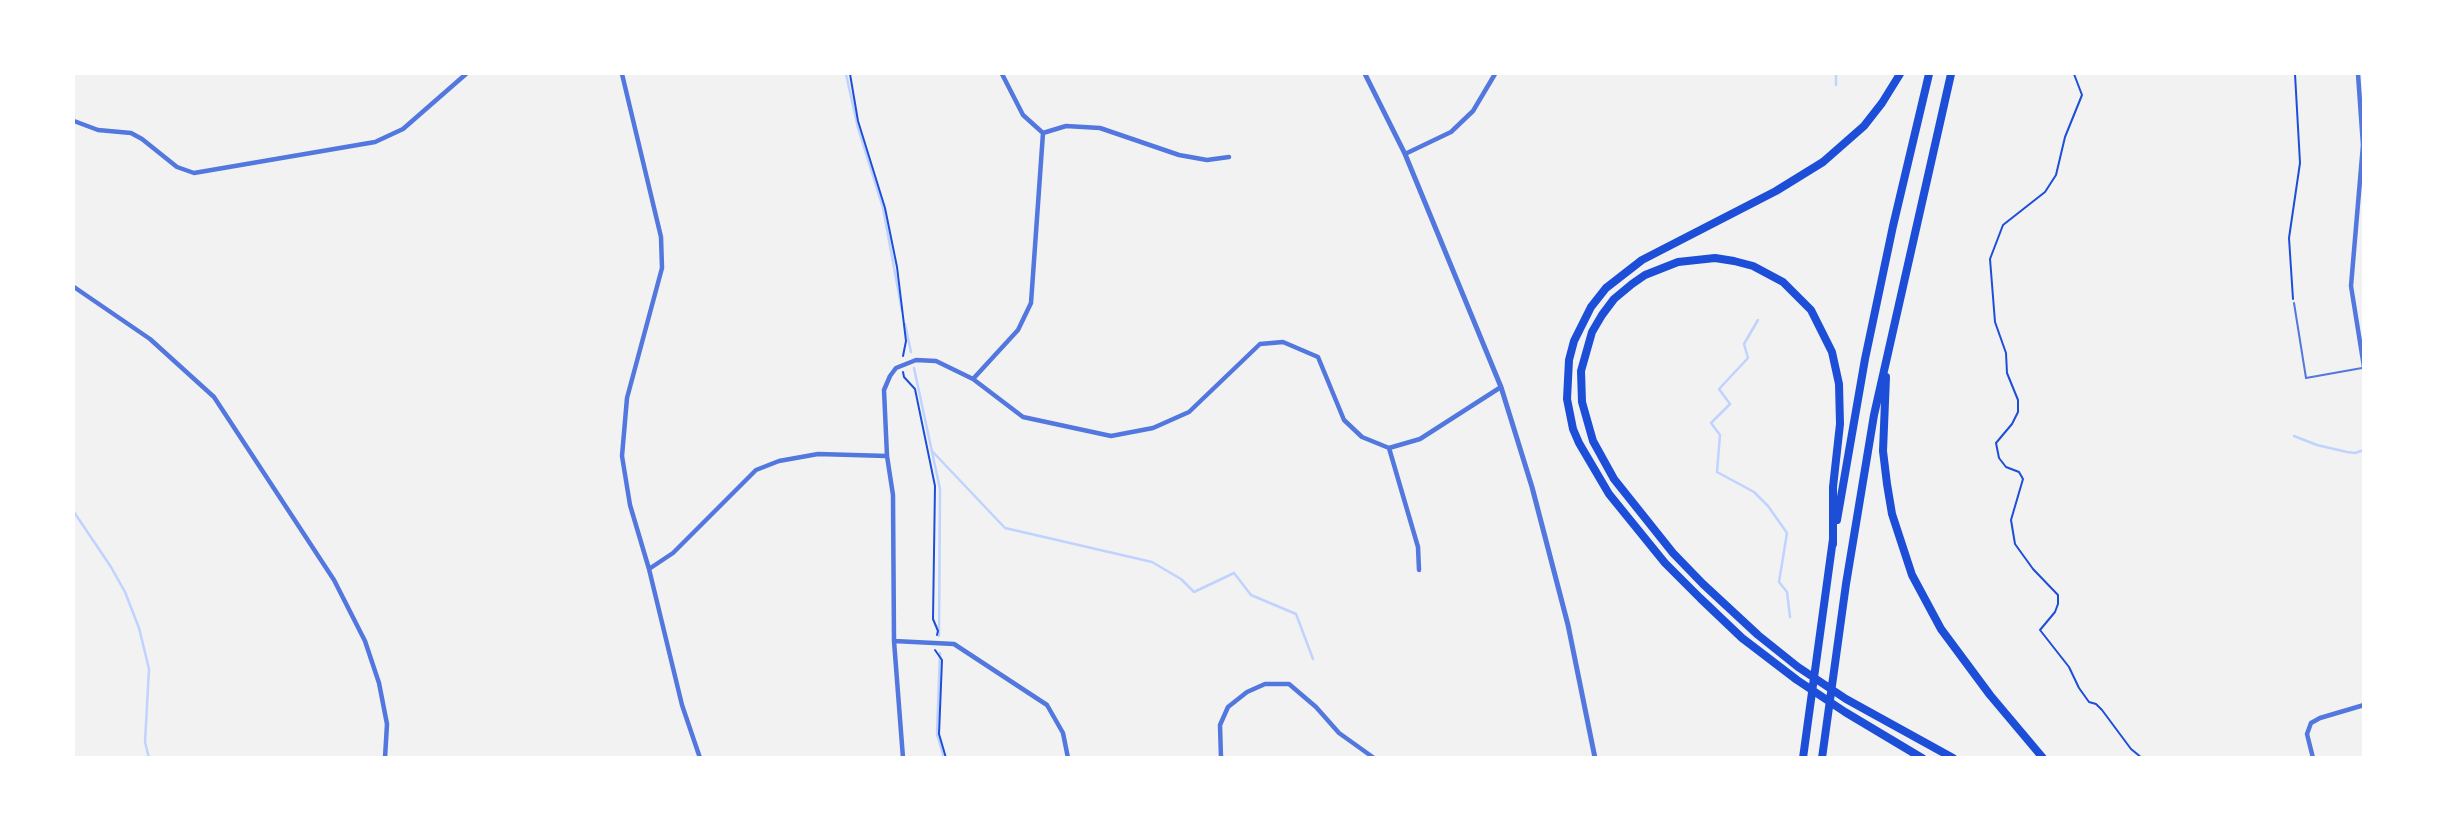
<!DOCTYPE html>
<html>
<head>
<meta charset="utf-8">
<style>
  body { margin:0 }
  #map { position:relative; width:2437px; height:831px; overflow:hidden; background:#f2f2f2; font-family:"Public Sans",sans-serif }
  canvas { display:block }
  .frame { position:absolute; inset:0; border:75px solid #fff; pointer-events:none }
</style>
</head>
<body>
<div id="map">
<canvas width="2437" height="831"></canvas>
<div class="frame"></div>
</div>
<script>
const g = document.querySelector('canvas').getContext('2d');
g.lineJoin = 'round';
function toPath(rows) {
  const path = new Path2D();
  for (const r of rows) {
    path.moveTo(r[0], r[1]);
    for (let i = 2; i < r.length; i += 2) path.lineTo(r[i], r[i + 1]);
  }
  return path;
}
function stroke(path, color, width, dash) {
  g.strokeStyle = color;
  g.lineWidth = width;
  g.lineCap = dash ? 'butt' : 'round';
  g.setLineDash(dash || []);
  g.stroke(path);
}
stroke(toPath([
  [846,74,858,128,883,208,902,311],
  [1836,85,1836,74],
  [1758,320,1744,344,1748,358,1719,389,1730,404,1711,423,1720,435,1717,472,1754,492,1768,506,1787,533,1779,582,1787,592,1790,617],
  [905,324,911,352],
  [914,368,940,489,939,636],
  [2294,436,2317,445,2347,452,2355,453,2364,450],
  [932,451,1005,528,1152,562,1181,579,1194,592,1234,573,1251,595,1296,614,1313,659],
  [74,512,111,567,125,592,139,628,149,669,145,742,149,758],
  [940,653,937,734,944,758]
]), '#bfd3fe', 2.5);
stroke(toPath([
  [850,74,858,121,885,208,897,267,906,341,903,356],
  [2074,74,2082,95,2065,137,2056,175,2045,192,2003,225,1990,259,1995,322,2006,353,2007,373,2018,400,2018,412,2012,424,1996,443,1999,458,2006,467,2019,472,2023,479,2011,520,2015,544,2033,569,2058,595,2058,604,2055,612,2040,630,2069,667,2079,688,2089,702,2096,704,2102,710,2131,749,2142,758],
  [2293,299,2289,238,2300,163,2295,74],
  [903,372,904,377,915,389,935,486,933,619,938,631,937,635],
  [935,650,942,660,939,734,946,758]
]), '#1d4ed8', 2);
stroke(toPath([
  [2294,303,2306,378,2362,368]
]), '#5277de', 2);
stroke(toPath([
  [622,74,661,237,662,268,627,398,622,456,630,505,649,569,682,705,700,758],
  [2358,74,2363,145,2351,286,2364,367],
  [74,121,98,130,131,133,142,139,177,167,194,173,375,142,403,129,466,74],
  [1043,133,1066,126,1100,128,1179,155,1207,160,1229,157],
  [1405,154,1451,132,1473,111,1495,74],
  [74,287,150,339,214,397,334,580,365,641,379,683,387,724,385,758],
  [973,379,1018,330,1031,303,1043,133,1023,115,1002,74],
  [1389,448,1418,547,1419,570],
  [649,569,673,553,756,470,779,461,818,454,887,456],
  [894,641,954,644,1047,705,1063,733,1068,758],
  [903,758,894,641,893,495,887,456,884,390,890,376,896,368,916,360,936,361,973,379,1023,417,1111,436,1153,428,1189,412,1260,344,1283,342,1318,357,1344,420,1362,437,1389,448,1420,439,1501,387],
  [1221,758,1220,725,1228,707,1247,692,1265,684,1289,684,1316,707,1339,733,1374,758],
  [2313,758,2307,734,2311,723,2320,718,2364,705]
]), '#5277de', 4.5);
stroke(toPath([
  [1365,74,1405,154,1501,387,1532,487,1568,625,1595,758]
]), '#5277de', 5);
stroke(toPath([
  [1900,74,1882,103,1864,126,1823,162,1776,191,1642,260,1606,288,1591,307,1574,341,1569,360,1567,399,1573,429,1579,443,1609,494,1665,563,1700,598,1742,638,1797,680,1845,712,1922,758],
  [1886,377,1883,451,1887,484,1892,514,1912,575,1941,629,1990,695,2043,758],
  [1837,520,1865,359,1893,226,1929,74],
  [1833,544,1833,487,1840,424,1839,384,1832,352,1811,310,1783,282,1753,266,1734,261,1715,258,1678,262,1645,275,1632,284,1614,299,1602,315,1592,332,1581,371,1582,402,1593,441,1614,479,1673,553,1703,584,1758,635,1798,667,1846,699,1953,758],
  [1803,758,1833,539],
  [1822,758,1846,584,1874,415,1951,74]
]), '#1d4ed8', 8);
</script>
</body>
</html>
